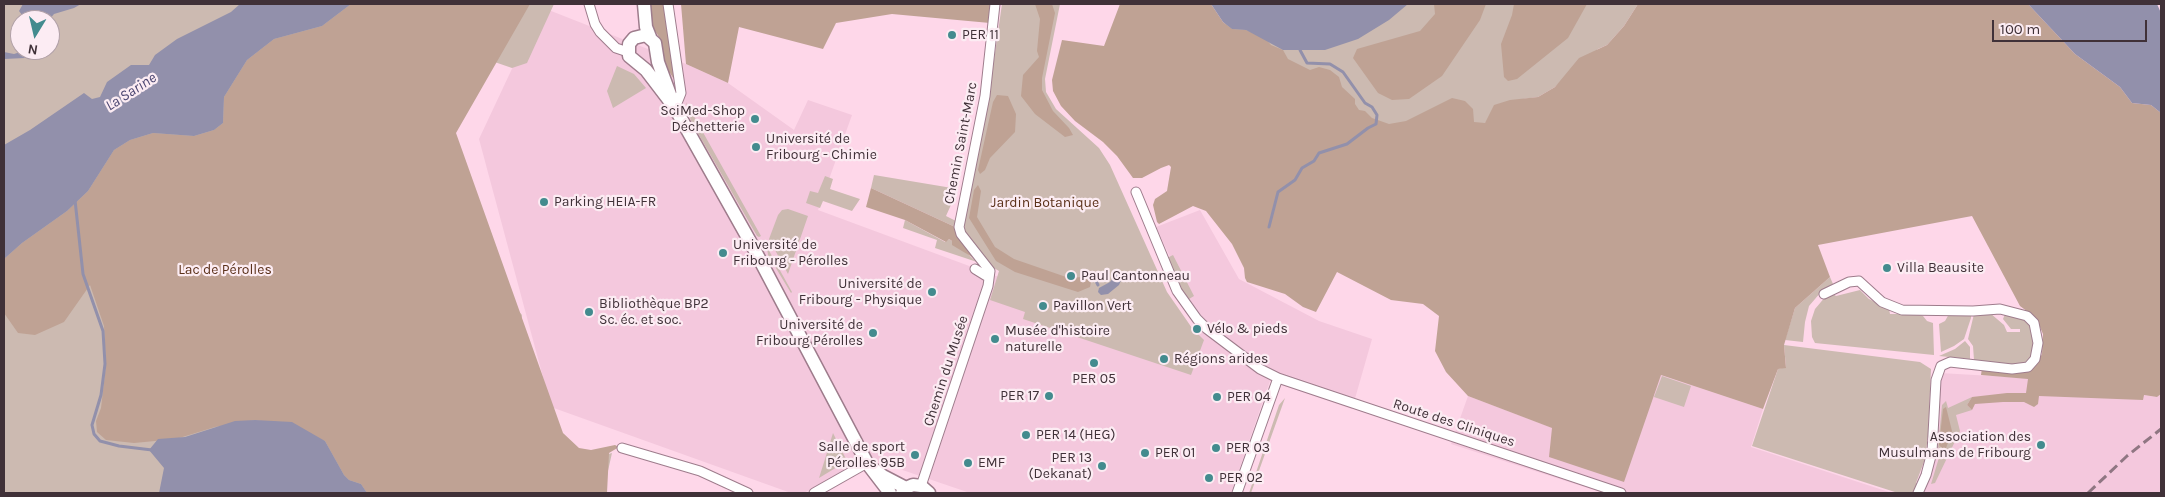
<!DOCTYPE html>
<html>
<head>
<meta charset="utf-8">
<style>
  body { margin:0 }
  #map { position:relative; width:2165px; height:497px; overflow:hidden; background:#fed7e9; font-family:Karla,sans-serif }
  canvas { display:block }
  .frame { position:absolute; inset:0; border:5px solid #403138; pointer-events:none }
  .north { position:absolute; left:10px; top:10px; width:50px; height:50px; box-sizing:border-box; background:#fcecf3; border:1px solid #b1a1a8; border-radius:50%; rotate:189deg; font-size:14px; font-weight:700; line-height:20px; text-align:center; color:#403138 }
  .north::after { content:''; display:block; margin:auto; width:18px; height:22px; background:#438b8e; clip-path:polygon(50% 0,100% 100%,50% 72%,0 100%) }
  .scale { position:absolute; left:1992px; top:20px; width:155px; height:22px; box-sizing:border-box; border:2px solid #403138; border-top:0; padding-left:6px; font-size:15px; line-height:18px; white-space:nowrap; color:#403138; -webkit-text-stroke:4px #fcecf3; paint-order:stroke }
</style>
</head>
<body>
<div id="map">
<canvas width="2165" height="497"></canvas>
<div class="frame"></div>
<div class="north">N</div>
<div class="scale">100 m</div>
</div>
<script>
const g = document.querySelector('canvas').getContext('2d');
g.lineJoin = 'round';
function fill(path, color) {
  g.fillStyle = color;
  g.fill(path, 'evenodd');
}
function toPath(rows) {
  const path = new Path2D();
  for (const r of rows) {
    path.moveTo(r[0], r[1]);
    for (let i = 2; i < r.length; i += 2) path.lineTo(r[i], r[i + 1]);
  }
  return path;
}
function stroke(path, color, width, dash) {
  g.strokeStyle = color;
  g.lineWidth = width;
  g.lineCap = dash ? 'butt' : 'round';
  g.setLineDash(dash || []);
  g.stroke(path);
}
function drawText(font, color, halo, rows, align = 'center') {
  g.font = font + ' Karla,sans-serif';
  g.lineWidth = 4.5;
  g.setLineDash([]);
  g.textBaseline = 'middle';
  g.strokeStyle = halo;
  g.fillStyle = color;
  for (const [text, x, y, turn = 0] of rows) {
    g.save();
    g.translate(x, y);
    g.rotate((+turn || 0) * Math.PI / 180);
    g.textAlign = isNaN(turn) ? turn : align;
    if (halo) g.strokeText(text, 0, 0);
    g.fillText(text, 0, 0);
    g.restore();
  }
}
fill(toPath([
  [541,7,686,64,728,83,794,130,808,100,852,115,818,210,1188,347,1190,340,1206,321,1191,302,1156,227,1200,210,1239,279,1319,321,1372,339,1352,409,1270,381,1231,493,970,493,879,462,803,493,791,493,551,407,479,139],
  [1940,373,2027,378,2157,397,2161,394,2161,493,1920,493,1934,456],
  [1661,375,1763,409,1751,447,1892,493,1603,493,1451,444,1468,396,1553,428]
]), '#f4c8dd');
fill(toPath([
  [4,4,554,4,527,63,512,68,483,58,453,54,439,213,522,315,518,361,559,468,612,453,603,493,4,493],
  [20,20,50,20,50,50,20,50],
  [1002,4,1060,4,1045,79,1046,92,1056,109,1099,148,1110,165,1167,292,1192,328,1198,325,1200,327,1198,334,1204,340,1191,375,1023,319,1025,312,990,300,999,271,987,264,965,233,964,225,989,95],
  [1212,4,1638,4,1624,26,1607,45,1598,49,1555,87,1538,97,1523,99,1485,123,1474,123,1382,134,1244,51],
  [617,66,634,74,646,88,613,108,607,91],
  [686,102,761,236,759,237,757,236,691,121],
  [874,175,958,189,946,216,956,221,957,233,953,226,871,188],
  [825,176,833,179,830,189,860,199,852,211,823,201,820,208,806,203,810,191,818,193],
  [788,209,808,216,788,274,769,239,778,215,782,210],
  [905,220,945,242,949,239,952,241,977,262,935,248,937,240,903,228],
  [767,247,792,292,791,293,768,255],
  [1173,255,1194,296,1189,299,1181,289,1169,263,1167,258],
  [1830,277,1833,284,1821,292,1809,306,1805,322,1803,342,1785,340,1795,308],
  [1860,290,1869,299,1889,309,1890,314,1918,314,1923,316,1927,321,1933,323,1934,355,1815,343,1812,337,1811,321,1815,309,1826,296,1832,293,1836,296],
  [1990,313,2004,325,2007,332,2020,332,2020,329,2011,329,2003,319,2005,314,2023,318,2029,324,2034,331,2035,343,2033,354,2028,362,2021,365,1974,360,1973,346,1968,339,1974,314],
  [1949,314,1971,314,1971,318,1964,339,1954,346,1941,352,1939,324,1945,321],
  [1965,341,1970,347,1970,359,1939,356,1955,349],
  [1784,345,1920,362,1931,369,1928,436,1925,459,1916,483,1919,485,1915,493,1898,493,1752,446,1778,369,1786,367],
  [1662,376,1691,386,1684,407,1654,397],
  [1972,397,1967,405,1972,410,1956,415,1960,431,1935,483,1931,484,1941,451,1938,447,1942,405,1946,401,1948,408],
  [1285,398,1251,493,1249,493,1279,405],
  [833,433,847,461,819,478,825,459]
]), '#ccbab1');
fill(toPath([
  [351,4,530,4,456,133,563,433,579,448,591,450,615,445,619,447,609,453,607,493,367,493,361,484,349,480,344,475,325,441,267,422,255,420,215,427,176,439,134,443,106,440,97,432,96,421,101,408,106,365,104,326,90,285,64,322,35,335,18,333,4,313,4,259,22,243,67,211,88,191,114,150,130,140,153,133,194,136,214,130,223,123,224,97,247,60,274,39,322,26],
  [651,4,664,4,677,84,670,73,667,74,662,57,661,40,651,25],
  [681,4,992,4,990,23,892,14,836,23,823,49,739,27,728,83,686,64],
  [1035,4,1052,4,1055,13,1042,78,1042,90,1053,111,1069,128,1073,135,1065,137,1035,114,1021,96,1023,75,1039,57,1037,51,1040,19],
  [1120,4,1211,4,1223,22,1232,29,1246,30,1265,38,1271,45,1283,50,1288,59,1310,70,1319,67,1330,70,1339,77,1342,87,1355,99,1355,104,1359,110,1365,111,1372,118,1389,124,1406,121,1452,98,1465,101,1473,109,1474,122,1485,123,1494,105,1510,100,1538,97,1555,87,1579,58,1607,45,1624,26,1638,4,2028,4,2075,54,2120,87,2132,103,2151,105,2161,113,2161,394,2157,397,2144,395,2143,400,2039,396,2038,404,2034,407,2024,402,2003,402,1975,404,1972,410,1967,405,1972,397,2007,393,2026,393,2028,379,1981,375,1982,368,2026,371,2036,365,2042,354,2043,334,2036,318,2020,306,1972,216,1818,245,1830,277,1795,308,1784,345,1786,368,1778,369,1763,409,1661,375,1624,482,1549,457,1552,428,1468,396,1446,372,1435,351,1439,316,1423,304,1391,300,1337,272,1316,312,1303,307,1285,294,1247,282,1245,278,1244,268,1232,244,1206,211,1193,206,1159,224,1157,222,1153,205,1155,199,1167,191,1171,167,1169,165,1161,168,1142,178,1133,178,1117,156,1103,142,1075,121,1061,106,1053,91,1052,80,1062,40,1104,46],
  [1434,4,1486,4,1480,20,1442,76,1409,99,1392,100,1378,93,1353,58,1357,49,1420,31,1435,14],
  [1514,4,1587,4,1568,38,1517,79,1508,81,1504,77,1501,44,1512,15],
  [997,95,1008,96,1016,114,1015,132,990,158,985,170,980,174,978,170,993,102],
  [978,185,981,191,977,217,995,247,1014,259,1069,278,1082,277,1091,282,1090,287,1078,292,1015,272,996,261,969,218,974,190],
  [871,188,953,226,977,260,952,245,952,241,949,239,946,242,905,220,866,207],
  [1946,407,1952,431,1944,454,1942,456,1943,449,1939,445,1943,409]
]), '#bfa294');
fill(toPath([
  [23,4,81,4,74,8,54,14,49,20,26,20,19,11],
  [240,4,351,4,322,26,274,39,247,60,224,97,223,123,214,130,194,136,153,133,130,140,114,150,88,191,67,211,22,243,4,259,4,145,30,130,84,93,92,99,100,97,107,82,131,65,149,65,155,55,177,39,231,12],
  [1211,4,1408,4,1389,20,1358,39,1325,50,1283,50,1246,30,1232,29,1223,22],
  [2028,4,2157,4,2161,13,2161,113,2151,105,2132,103,2120,87,2075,54],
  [26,50,39,50,25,58,4,59,4,52,14,54],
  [1118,272,1122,273,1123,276,1119,285,1108,294,1101,295,1098,292,1099,288,1110,282],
  [255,420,292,422,325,441,344,475,349,480,361,484,367,493,159,493,164,468,149,450,158,439,185,437,235,421]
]), '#9290ab');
stroke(toPath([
  [75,200,83,274,103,331,105,364,101,395,92,425,94,434,100,441,119,446,152,450],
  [1269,227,1278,192,1295,180,1302,168,1314,161,1319,153,1347,144,1368,128,1376,124,1377,115,1372,107,1365,103,1343,72,1330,64,1307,63,1300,50],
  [1090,276,1094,277,1098,285]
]), '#9290ab', 3);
const street = toPath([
  [589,4,595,24,600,32,616,48,628,52],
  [668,4,681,93,675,108],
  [1136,192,1177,291,1197,319,1207,329,1260,369,1278,378,1621,493],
  [975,269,988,277],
  [1824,294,1849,282,1859,281,1882,302,1902,310,1973,311,2000,309,2027,316,2034,323,2038,343,2035,359,2028,367,2012,369,1950,362,1941,366,1936,380,1932,452,1926,475,1918,493],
  [622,448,700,471,748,493],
  [921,486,988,286,990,271,961,234,959,227,985,96,995,4],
  [814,493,867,463],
  [1237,493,1278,378]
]);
const secondary = toPath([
  [644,4,646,27,650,37],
  [675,108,646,70,629,56,629,44,634,38,646,35,655,43,658,62,675,108,752,245,867,463,890,493],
  [875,470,883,476,906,488],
  [902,493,906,488,913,485,921,486,929,493]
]);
stroke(street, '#9e7c8c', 11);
stroke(secondary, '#9e7c8c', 15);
stroke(street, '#fff', 9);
stroke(secondary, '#fff', 12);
stroke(toPath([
  [2088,493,2127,456,2161,429]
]), '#8f7682', 3, [10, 5]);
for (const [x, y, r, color] of [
  [952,35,5,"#438b8e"],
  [755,119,5,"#438b8e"],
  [756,147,5,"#438b8e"],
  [544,202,5,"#438b8e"],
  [723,253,5,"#438b8e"],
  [1887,268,5,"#438b8e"],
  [1071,276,5,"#438b8e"],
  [932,292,5,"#438b8e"],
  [1043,306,5,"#438b8e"],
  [589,312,5,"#438b8e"],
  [1197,329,5,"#438b8e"],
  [873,333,5,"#438b8e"],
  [995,339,5,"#438b8e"],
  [1164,359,5,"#438b8e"],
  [1094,363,5,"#438b8e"],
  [1049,396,5,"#438b8e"],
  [1217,397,5,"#438b8e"],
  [1026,435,5,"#438b8e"],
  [2041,445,5,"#438b8e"],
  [1216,448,5,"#438b8e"],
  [1145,453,5,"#438b8e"],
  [915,455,5,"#438b8e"],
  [968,463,5,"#438b8e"],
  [1102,466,5,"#438b8e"],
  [1209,478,5,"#438b8e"]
]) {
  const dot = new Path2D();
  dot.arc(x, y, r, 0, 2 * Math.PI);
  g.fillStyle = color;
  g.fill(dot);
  stroke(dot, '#fcecf3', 2);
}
drawText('14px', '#403138', '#fcecf3', [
  ["PER 11",962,35],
  ["SciMed-Shop",745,111,"right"],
  ["Déchetterie",745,127,"right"],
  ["Université de",766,139],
  ["Fribourg - Chimie",766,155],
  ["Parking HEIA-FR",554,202],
  ["Université de",733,245],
  ["Fribourg - Pérolles",733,261],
  ["Villa Beausite",1897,268],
  ["Paul Cantonneau",1081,276],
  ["Université de",922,284,"right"],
  ["Fribourg - Physique",922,300,"right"],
  ["Bibliothèque BP2",599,304],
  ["Sc. éc. et soc.",599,320],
  ["Pavillon Vert",1053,306],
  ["Université de",863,325,"right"],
  ["Fribourg Pérolles",863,341,"right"],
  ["Vélo & pieds",1207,329],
  ["Musée d'histoire",1005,331],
  ["naturelle",1005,347],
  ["Régions arides",1174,359],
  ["PER 05",1094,379,"center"],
  ["PER 17",1039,396,"right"],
  ["PER 04",1227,397],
  ["PER 14 (HEG)",1036,435],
  ["Association des",2031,437,"right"],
  ["Musulmans de Fribourg",2031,453,"right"],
  ["Salle de sport",905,447,"right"],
  ["Pérolles 95B",905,463,"right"],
  ["PER 03",1226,448],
  ["PER 01",1155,453],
  ["PER 13",1092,458,"right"],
  ["(Dekanat)",1092,474,"right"],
  ["EMF",978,463],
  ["PER 02",1219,478]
], 'left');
drawText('14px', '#403138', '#fcecf3', [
  ["Chemin Saint-Marc",961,143,-79],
  ["Chemin du Musée",946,371,-72],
  ["Route des Cliniques",1454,423,18]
]);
drawText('14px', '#5b311a', '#fcecf3', [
  ["Jardin Botanique",1045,203],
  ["Lac de Pérolles",225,270]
]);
drawText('italic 15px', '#4b4671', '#fcecf3', [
  ["La Sarine",131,92,-33]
]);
</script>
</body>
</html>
